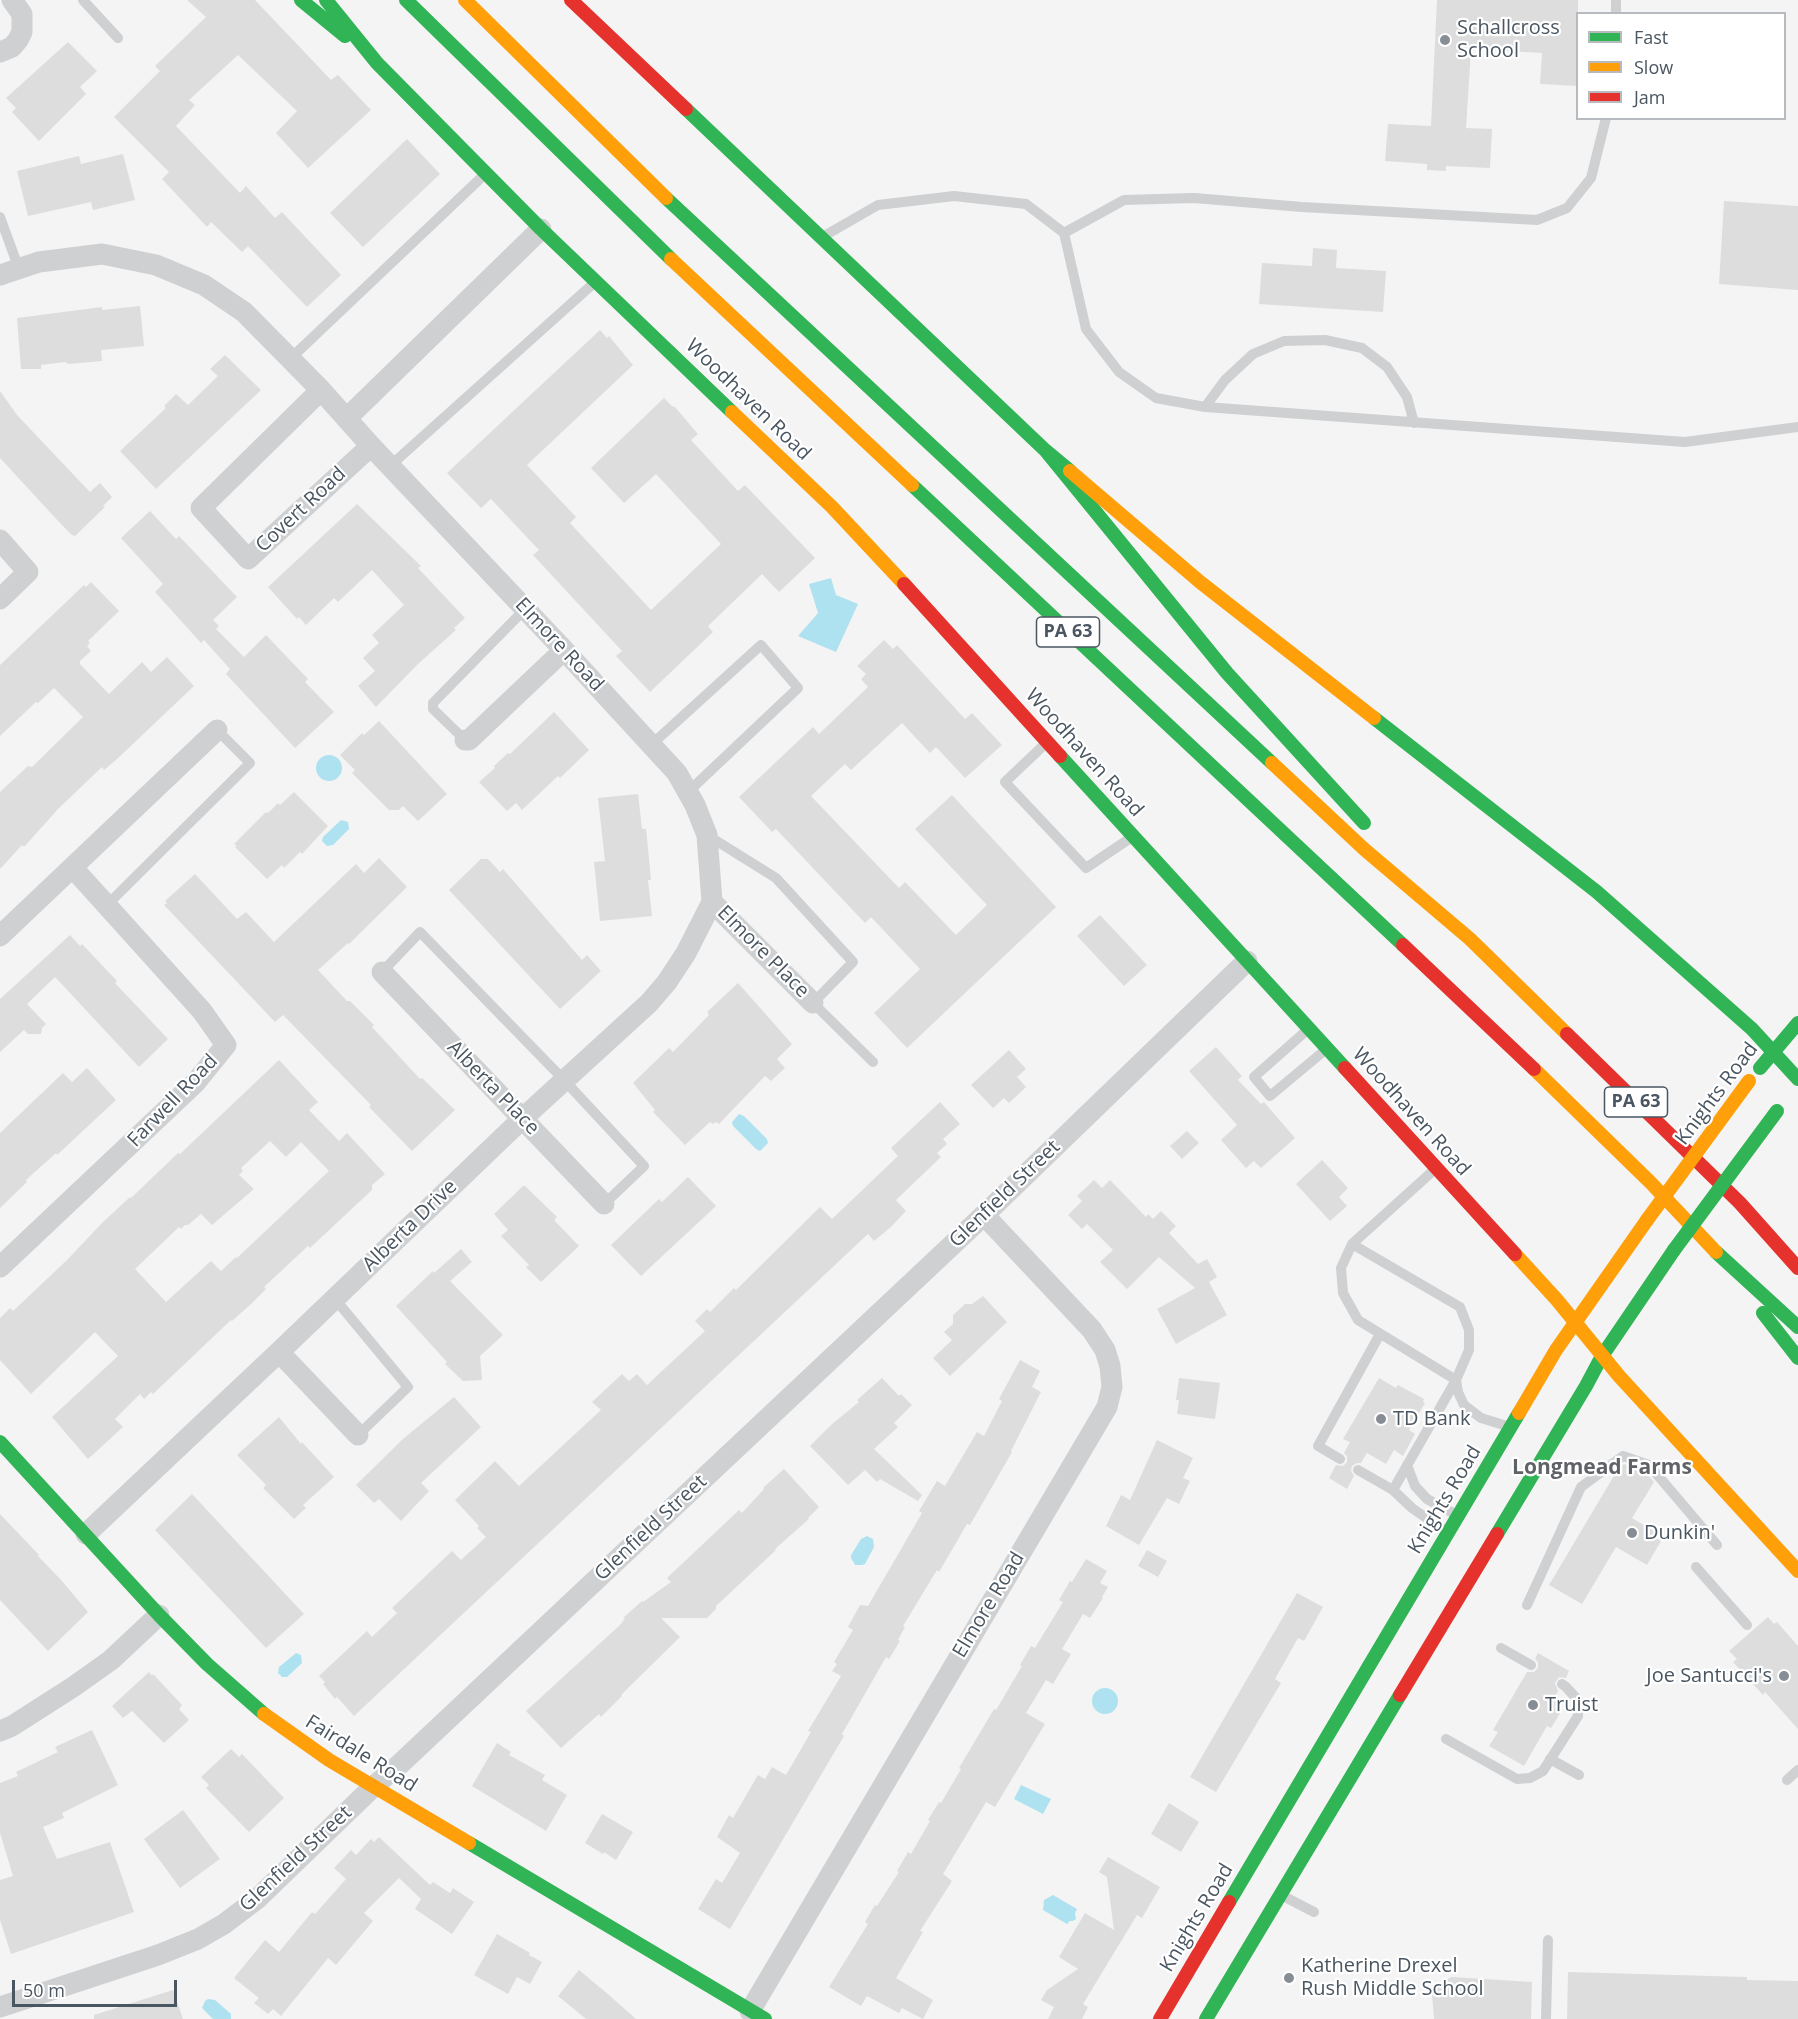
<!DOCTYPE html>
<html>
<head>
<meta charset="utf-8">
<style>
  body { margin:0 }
  #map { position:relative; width:1798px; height:2019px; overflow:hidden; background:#f4f4f4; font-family:"Open Sans",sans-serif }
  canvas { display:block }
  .legend { position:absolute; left:1576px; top:12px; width:210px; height:108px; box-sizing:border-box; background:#fff; border:2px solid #b7bbc0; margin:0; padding:8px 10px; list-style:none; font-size:18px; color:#4a5661 }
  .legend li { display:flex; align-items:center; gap:12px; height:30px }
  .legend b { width:30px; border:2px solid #b7bbc0 }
  .scale { position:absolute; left:12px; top:1980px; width:165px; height:27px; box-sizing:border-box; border:3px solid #4a5661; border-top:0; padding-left:8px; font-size:18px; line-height:21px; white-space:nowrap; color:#4a5661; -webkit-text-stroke:4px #fff; paint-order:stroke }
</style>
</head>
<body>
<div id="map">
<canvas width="1798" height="2019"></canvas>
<ul class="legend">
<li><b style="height:8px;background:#30b455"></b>Fast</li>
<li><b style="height:8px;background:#ff9f0a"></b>Slow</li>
<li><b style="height:8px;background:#e5322d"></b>Jam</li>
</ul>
<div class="scale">50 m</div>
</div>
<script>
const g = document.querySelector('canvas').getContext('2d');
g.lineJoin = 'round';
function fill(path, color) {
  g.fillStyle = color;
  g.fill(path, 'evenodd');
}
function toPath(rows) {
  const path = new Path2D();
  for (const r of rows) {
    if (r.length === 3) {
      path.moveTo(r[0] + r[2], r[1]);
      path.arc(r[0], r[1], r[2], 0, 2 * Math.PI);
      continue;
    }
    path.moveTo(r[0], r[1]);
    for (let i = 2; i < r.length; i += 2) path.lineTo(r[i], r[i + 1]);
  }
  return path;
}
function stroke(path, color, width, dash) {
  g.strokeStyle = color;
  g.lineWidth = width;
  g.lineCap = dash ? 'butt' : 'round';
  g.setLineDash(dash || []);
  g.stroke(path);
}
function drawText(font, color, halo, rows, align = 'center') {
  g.font = font + ' "Open Sans",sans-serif';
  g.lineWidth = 4.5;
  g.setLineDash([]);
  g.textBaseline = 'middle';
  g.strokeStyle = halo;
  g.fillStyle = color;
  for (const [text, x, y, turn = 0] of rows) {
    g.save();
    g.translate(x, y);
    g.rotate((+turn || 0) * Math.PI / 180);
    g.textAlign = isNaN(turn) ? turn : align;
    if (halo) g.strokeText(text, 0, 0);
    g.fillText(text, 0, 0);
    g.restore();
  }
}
fill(toPath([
  [831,578,836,595,858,604,836,652,798,636,818,613,809,584],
  [329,768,13],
  [341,820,348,822,349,829,333,845,327,846,322,841,323,837],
  [739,1114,744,1116,767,1139,768,1143,760,1151,756,1149,733,1126,732,1122],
  [867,1536,873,1539,874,1547,865,1564,862,1565,855,1565,851,1558,851,1555,861,1539],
  [296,1653,301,1655,302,1663,287,1677,282,1677,278,1673,279,1667],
  [1105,1701,13],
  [1021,1785,1051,1799,1043,1814,1014,1799],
  [1053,1895,1077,1909,1075,1913,1076,1919,1073,1921,1070,1921,1067,1924,1043,1910,1044,1900],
  [208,1999,215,2000,231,2014,231,2019,213,2019,202,2008,205,2001]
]), '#aee2f0');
fill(toPath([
  [187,0,255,0,331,80,338,75,371,110,308,168,276,133,297,111,238,55,189,100,195,105,176,126,240,193,246,186,275,218,282,212,341,275,307,307,248,246,242,252,211,222,207,227,162,179,169,172,114,117,160,71,155,66,206,17],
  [1437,0,1578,0,1578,86,1540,84,1542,53,1471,49,1466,128,1492,129,1490,168,1446,166,1446,171,1427,170,1427,164,1385,161,1388,124,1431,126],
  [68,42,97,71,80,87,86,94,39,141,12,112,16,108,6,98],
  [407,139,440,174,363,247,330,213],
  [123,154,135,200,93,210,91,202,28,216,17,171,79,156,81,164],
  [1724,201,1798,206,1798,290,1719,284],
  [1313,248,1337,250,1336,268,1386,271,1383,312,1259,304,1262,263,1312,266],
  [140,306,144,346,101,350,102,361,69,364,65,362,41,365,41,369,21,369,17,318,102,307,102,310],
  [600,330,607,338,609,336,633,365,527,465,576,517,570,523,651,610,721,544,656,474,624,503,591,468,664,398,673,407,674,406,698,434,691,440,738,491,745,485,815,558,779,592,762,574,708,626,713,632,650,692,616,656,622,651,533,555,539,550,491,499,481,508,447,473],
  [225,355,261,390,156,489,120,451,166,408,164,406,176,394,188,405,218,376,210,369],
  [0,391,17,415,90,492,100,483,112,497,103,506,105,507,75,536,72,535,60,523,0,458],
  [357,504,421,566,418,568,465,618,454,628,456,630,418,664,376,707,358,686,375,671,363,658,379,643,372,635,404,605,372,570,338,602,334,598,306,625,299,617,297,619,268,587],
  [150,511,176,539,179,536,237,597,213,620,219,626,216,629,244,657,266,635,308,679,305,682,334,712,295,748,226,674,230,669,204,640,201,643,155,592,163,584,121,538],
  [91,582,119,611,88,641,90,643,87,646,91,651,80,661,80,664,109,694,142,662,151,672,167,657,194,686,116,760,104,770,102,767,58,809,24,847,22,845,0,869,0,792,28,766,32,767,83,717,54,688,38,703,36,702,0,736,0,665,84,585,86,587],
  [884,640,893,649,897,645,965,719,972,713,1002,745,965,778,936,747,930,753,902,723,851,770,845,764,811,796,899,888,905,882,956,935,987,905,915,829,952,795,1056,907,907,1048,874,1013,920,969,871,917,865,923,776,829,772,832,739,797,813,727,819,734,868,687,861,679,866,674,857,666],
  [554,712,589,750,560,778,558,776,522,810,516,803,507,811,479,782,495,768,494,766,508,753,510,754],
  [379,721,447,794,418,821,403,806,399,810,389,810,352,773,355,770,340,755,362,733,364,735],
  [294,792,328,826,302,854,300,852,284,868,282,865,267,879,235,847,237,846,234,844,266,812,268,813,278,803,280,805],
  [638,794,642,829,646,829,647,838,651,880,648,880,652,916,600,921,594,862,605,861,598,798],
  [379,858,407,887,349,944,348,943,318,970,347,1001,350,1001,374,1025,372,1027,420,1079,422,1078,455,1110,412,1151,369,1107,371,1105,283,1015,275,1022,164,905,167,903,165,901,195,874,237,919,246,912,274,942,356,864,364,873],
  [481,859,488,859,500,872,503,869,582,960,587,955,601,971,560,1009,449,890],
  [1100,915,1147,965,1124,986,1077,936],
  [70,935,80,946,82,944,117,981,115,983,168,1039,139,1067,55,977,27,1004,46,1024,42,1028,41,1034,28,1034,24,1030,0,1052,0,999],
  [738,983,792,1044,777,1059,785,1068,771,1081,765,1076,719,1124,716,1122,713,1124,710,1122,685,1145,653,1112,655,1110,633,1083,669,1048,673,1052,709,1015,707,1012],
  [1216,1047,1242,1076,1238,1080,1261,1104,1264,1102,1295,1138,1261,1168,1254,1161,1246,1168,1221,1140,1237,1125,1189,1071],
  [1009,1050,1026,1069,1017,1077,1026,1087,1009,1103,1004,1098,993,1108,971,1085],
  [279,1060,318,1102,309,1110,339,1141,347,1133,385,1174,372,1185,372,1190,342,1218,310,1248,308,1246,264,1287,266,1289,251,1304,232,1321,231,1320,153,1394,151,1392,144,1399,140,1394,115,1419,123,1427,88,1459,52,1417,118,1356,95,1332,31,1394,0,1360,0,1318,10,1308,13,1311,67,1260,101,1224,130,1197,131,1198,178,1153,180,1154],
  [270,1141,286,1157,301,1142,329,1171,237,1258,236,1257,221,1271,211,1261,166,1302,135,1269,179,1227,181,1229,185,1225,188,1225,201,1214,212,1225,254,1189,239,1175,243,1171,241,1168],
  [87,1068,116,1100,57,1155,56,1153,26,1180,27,1182,0,1208,0,1133,63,1073,72,1082],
  [940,1102,960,1124,943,1139,947,1144,937,1153,941,1157,896,1200,906,1211,891,1227,874,1241,868,1234,354,1716,337,1697,335,1699,323,1684,325,1682,319,1676,367,1631,372,1637,397,1613,392,1608,452,1551,461,1560,486,1537,477,1528,479,1526,455,1500,495,1461,519,1486,601,1410,592,1402,622,1374,629,1381,637,1374,647,1385,705,1331,695,1321,707,1309,710,1312,734,1288,736,1290,820,1207,832,1219,898,1156,891,1148],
  [1187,1131,1199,1143,1182,1159,1170,1146],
  [1322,1160,1348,1188,1339,1197,1347,1206,1330,1221,1296,1184],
  [688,1177,716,1206,641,1276,611,1245,659,1199,662,1202],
  [1094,1180,1102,1188,1110,1180,1146,1217,1148,1214,1153,1219,1161,1211,1176,1226,1169,1233,1198,1264,1207,1259,1217,1277,1209,1282,1227,1315,1176,1344,1157,1309,1195,1288,1159,1257,1127,1289,1100,1262,1113,1250,1087,1224,1082,1229,1068,1215,1082,1201,1077,1196],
  [523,1186,525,1186,557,1217,554,1220,579,1246,541,1282,526,1267,529,1265,501,1236,508,1230,494,1214],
  [461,1249,472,1262,450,1281,503,1335,480,1356,482,1380,463,1381,445,1364,447,1362,396,1306,433,1271,434,1273],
  [983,1296,1007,1322,950,1376,933,1358,952,1340,944,1332,953,1324,953,1315,965,1304,972,1304],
  [1020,1360,1040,1371,1032,1387,1041,1392,1011,1451,1012,1452,970,1525,967,1524,939,1572,937,1570,903,1626,905,1627,898,1640,900,1641,889,1659,886,1657,842,1734,844,1736,730,1929,698,1909,716,1879,722,1883,740,1853,717,1837,729,1815,733,1818,758,1775,765,1779,772,1767,786,1775,811,1732,808,1731,841,1676,832,1671,837,1664,834,1662,853,1630,848,1627,860,1605,868,1606,922,1513,919,1511,937,1481,945,1486,977,1432,984,1436,1002,1401,999,1399],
  [882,1378,899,1396,901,1394,912,1405,894,1423,898,1427,874,1449,922,1495,918,1501,880,1479,877,1482,865,1470,848,1485,810,1446,831,1425,859,1402,857,1400],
  [1179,1378,1220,1383,1215,1419,1177,1414,1179,1400,1176,1400],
  [1379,1378,1396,1388,1398,1385,1424,1399,1423,1402,1425,1403,1409,1430,1415,1434,1403,1456,1394,1450,1386,1464,1367,1453,1361,1463,1357,1463,1352,1466,1351,1471,1354,1476,1347,1489,1329,1478,1336,1465,1343,1466,1347,1462,1347,1456,1344,1453,1350,1442,1343,1439],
  [454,1397,481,1427,421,1483,429,1491,401,1521,379,1499,374,1503,356,1485,403,1439],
  [279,1417,301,1444,302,1442,334,1477,303,1505,306,1508,294,1519,263,1488,266,1485,237,1455],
  [1157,1440,1193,1458,1183,1478,1190,1481,1179,1504,1167,1498,1139,1545,1106,1526,1121,1495,1130,1500],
  [1624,1464,1648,1475,1654,1482,1632,1518,1657,1533,1655,1537,1661,1541,1647,1565,1616,1547,1582,1604,1549,1585,1618,1469],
  [784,1469,819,1507,808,1518,809,1519,775,1549,776,1550,716,1606,716,1609,707,1618,661,1618,680,1637,621,1695,622,1696,601,1717,599,1714,561,1748,526,1711,621,1624,625,1618,623,1618,642,1601,643,1602,671,1582,667,1578,739,1510,742,1513,764,1489,763,1488],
  [192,1494,304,1614,266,1648,155,1530],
  [0,1514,39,1555,38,1556,62,1581,88,1612,48,1651,0,1600],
  [1147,1550,1167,1561,1158,1577,1138,1566],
  [1086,1559,1107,1571,1100,1583,1108,1587,1102,1597,1103,1598,1090,1618,1083,1614,1062,1649,1071,1654,1053,1684,1046,1680,1026,1713,1045,1724,995,1807,986,1802,943,1874,952,1881,920,1931,923,1932,896,1978,933,2000,923,2019,902,2008,899,2013,867,1996,861,2006,829,1987,868,1924,865,1922,875,1905,877,1906,899,1872,897,1871,908,1852,911,1854,930,1821,928,1820,939,1802,941,1803,961,1769,959,1768,994,1709,996,1710,1022,1666,1020,1665,1031,1646,1035,1648,1063,1602,1059,1600,1070,1581,1072,1582],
  [1297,1593,1323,1607,1304,1641,1298,1638,1275,1679,1281,1683,1216,1792,1190,1777],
  [1768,1617,1774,1624,1777,1622,1798,1646,1798,1729,1765,1692,1763,1695,1733,1662,1737,1659,1729,1651],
  [1538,1653,1569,1671,1566,1678,1559,1677,1555,1683,1558,1691,1555,1697,1562,1701,1557,1710,1561,1712,1551,1728,1547,1726,1524,1766,1489,1746,1498,1732,1493,1730,1527,1672,1534,1672,1538,1668,1538,1662,1535,1659],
  [149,1672,152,1676,153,1674,182,1705,179,1709,189,1720,164,1743,132,1711,123,1718,112,1706],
  [92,1730,118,1785,62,1813,64,1818,43,1827,57,1859,110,1842,134,1912,11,1954,0,1920,0,1880,13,1876,0,1833,0,1783,18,1776,16,1772,58,1752,55,1747],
  [497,1743,511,1752,509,1755,545,1775,542,1780,567,1795,546,1831,472,1786],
  [231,1749,239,1757,242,1754,284,1798,249,1832,206,1788,209,1785,201,1777],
  [1169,1803,1199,1822,1181,1852,1151,1834],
  [183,1810,220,1859,180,1888,144,1839],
  [602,1814,633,1832,616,1860,604,1852,603,1854,585,1843],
  [379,1837,430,1885,433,1882,450,1893,453,1888,474,1902,452,1934,415,1909,421,1899,399,1878,364,1913,373,1921,336,1965,328,1958,281,2016,273,2009,268,2014,254,2003,259,1998,234,1978,265,1940,279,1952,312,1912,315,1914,346,1879,334,1868,351,1850,356,1855,371,1839,374,1842],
  [1108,1857,1160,1887,1142,1918,1137,1915,1083,2004,1088,2007,1082,2019,1048,2019,1054,2007,1041,2000,1047,1990,1078,1969,1059,1957,1085,1913,1114,1930,1107,1877,1099,1872],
  [497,1934,530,1953,529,1955,542,1962,530,1984,517,1977,508,1994,474,1975],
  [579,1970,609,1995,636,2019,586,2019,558,1996],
  [1568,1972,1747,1977,1747,1980,1798,1981,1798,2019,1567,2019],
  [1452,1977,1532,1982,1531,2019,1434,2019,1432,1995,1440,1982],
  [173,1990,183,2019,94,2019,94,2015]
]), '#ddddde');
stroke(toPath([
  [83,0,118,38],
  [1616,14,1616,0],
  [0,217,19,269],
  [1064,233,1124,200,1194,198,1302,207,1537,220,1567,208,1591,178,1606,118],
  [824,236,878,205,954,196,1026,204,1064,233,1086,329,1119,372,1156,398,1205,407,1685,442,1798,427],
  [290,359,484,175],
  [1205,407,1225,380,1253,354,1284,341,1325,340,1362,348,1387,367,1407,397,1414,423],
  [390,466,594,283],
  [465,740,433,709,433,703,525,609],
  [651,745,761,645,798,688,688,792],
  [1044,745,1005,782,1086,868,1129,839],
  [707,835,776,878,853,962,813,1003,873,1062],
  [107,905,250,763,217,730],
  [382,972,420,932,564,1080,644,1166,604,1204],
  [1306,1031,1254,1077,1270,1096,1324,1051],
  [1434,1170,1352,1244,1341,1268,1343,1293,1358,1320,1456,1380,1458,1392,1464,1405,1481,1418,1507,1426],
  [1352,1244,1460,1307,1469,1330,1469,1350,1456,1380,1393,1490],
  [335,1299,408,1387,358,1435],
  [1340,1459,1318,1446,1380,1334],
  [1407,1465,1415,1486,1427,1499,1455,1514],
  [1358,1470,1393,1490,1412,1508,1445,1531],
  [1696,1567,1747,1625],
  [1527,1605,1581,1487,1623,1456,1649,1465,1717,1545],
  [1501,1648,1531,1665],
  [1446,1739,1517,1779,1530,1778,1543,1771,1578,1716,1578,1700,1566,1687,1562,1684],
  [1550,1759,1579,1775],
  [1787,1780,1798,1770],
  [1283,1896,1314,1912],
  [1546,2019,1548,1940]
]), '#ced0d2', 10);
stroke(toPath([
  [0,52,12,47,18,40,22,32,22,14,12,0],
  [0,275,39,262,102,254,156,265,204,285,244,312,321,390,371,446,564,650,677,773,695,805,707,835,712,902],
  [321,390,201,508,248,559,371,446],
  [347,418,541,229],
  [0,540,28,572,0,599],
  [465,740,469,740,564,650],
  [712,902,813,1003],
  [0,936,217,730],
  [382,972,604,1204],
  [0,1267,196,1082,226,1045,202,1011,73,868],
  [279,1352,358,1435],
  [86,1534,279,1352,522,1119,649,1003,667,982,686,953,712,902],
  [0,1731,12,1726,73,1687,111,1660,159,1615],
  [0,2007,158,1955,198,1939,224,1924,257,1899,374,1786,400,1764,984,1215,1247,961],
  [750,2011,1107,1407,1112,1387,1110,1366,1105,1350,1092,1330,984,1215]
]), '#ced0d2', 21);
stroke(toPath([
  [301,0,345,36],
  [326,0,377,63],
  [406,0,671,259],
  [377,63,541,229,732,412],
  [686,109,1046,451,1070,471],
  [666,198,1272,763],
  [1046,451,1227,673,1364,823],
  [912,485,1403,945],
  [1374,718,1597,892,1752,1029,1798,1079],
  [1060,756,1345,1068],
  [1760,1068,1798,1023],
  [1716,1252,1798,1327],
  [1763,1313,1798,1358],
  [0,1442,159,1615,207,1664,264,1714],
  [1497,1534,1586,1386,1602,1356,1674,1250],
  [469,1843,765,2019],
  [1229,1902,1519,1413],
  [1206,2019,1400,1695]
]), '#30b455', 14);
stroke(toPath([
  [465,0,666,198],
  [671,259,912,485],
  [732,412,832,507,904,584],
  [1070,471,1200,582,1374,718],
  [1272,763,1364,849,1470,939,1567,1034],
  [1534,1069,1651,1183,1716,1252],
  [1515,1254,1557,1300,1619,1376,1798,1571],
  [1519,1413,1556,1350,1647,1220],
  [264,1714,329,1760,469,1843]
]), '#ff9f0a', 14);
stroke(toPath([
  [571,0,686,109],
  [904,584,1060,756],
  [1403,945,1534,1069],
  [1567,1034,1740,1203,1798,1268],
  [1345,1068,1515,1254],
  [1400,1695,1497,1534],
  [1160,2019,1229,1902]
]), '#e5322d', 14);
stroke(toPath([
  [1674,1250,1777,1111]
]), '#30b455', 14);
stroke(toPath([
  [1647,1220,1749,1081]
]), '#ff9f0a', 14);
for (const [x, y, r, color] of [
  [1445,40,6,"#868d94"],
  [1381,1419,6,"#868d94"],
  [1632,1533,6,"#868d94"],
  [1784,1676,6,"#868d94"],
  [1533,1705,6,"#868d94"],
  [1289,1978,6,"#868d94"]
]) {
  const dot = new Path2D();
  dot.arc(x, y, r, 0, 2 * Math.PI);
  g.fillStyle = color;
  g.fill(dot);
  stroke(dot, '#fff', 2);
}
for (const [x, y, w] of [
  [1068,632,63],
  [1636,1102,63]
]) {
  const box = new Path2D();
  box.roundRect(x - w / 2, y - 15, w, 30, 4.5);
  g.fillStyle = '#fff';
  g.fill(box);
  stroke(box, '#4a5661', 1.5);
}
drawText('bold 18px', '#4a5661', null, [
  ["PA 63",1068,632],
  ["PA 63",1636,1102]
]);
drawText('20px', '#4a5661', '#fff', [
  ["Schallcross",1457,28],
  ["School",1457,51],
  ["TD Bank",1393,1419],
  ["Dunkin'",1644,1533],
  ["Joe Santucci's",1772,1676,"right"],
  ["Truist",1545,1705],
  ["Katherine Drexel",1301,1966],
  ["Rush Middle School",1301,1989]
], 'left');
drawText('20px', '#4a5661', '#fff', [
  ["Woodhaven Road",748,400,44],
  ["Covert Road",301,510,-43],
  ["Elmore Road",559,645,47],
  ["Woodhaven Road",1084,753,48],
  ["Elmore Place",763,952,45],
  ["Alberta Place",493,1088,46],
  ["Knights Road",1717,1094,-53],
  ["Farwell Road",173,1101,-46],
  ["Woodhaven Road",1411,1112,48],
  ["Glenfield Street",1005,1194,-44],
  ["Alberta Drive",410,1226,-44],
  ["Knights Road",1445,1500,-59],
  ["Glenfield Street",651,1528,-43],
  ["Elmore Road",989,1605,-59],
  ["Fairdale Road",361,1754,32],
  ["Glenfield Street",296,1859,-43],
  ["Knights Road",1197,1918,-59]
]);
drawText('bold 21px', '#5f6368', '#fff', [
  ["Longmead Farms",1602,1468]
]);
</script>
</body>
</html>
